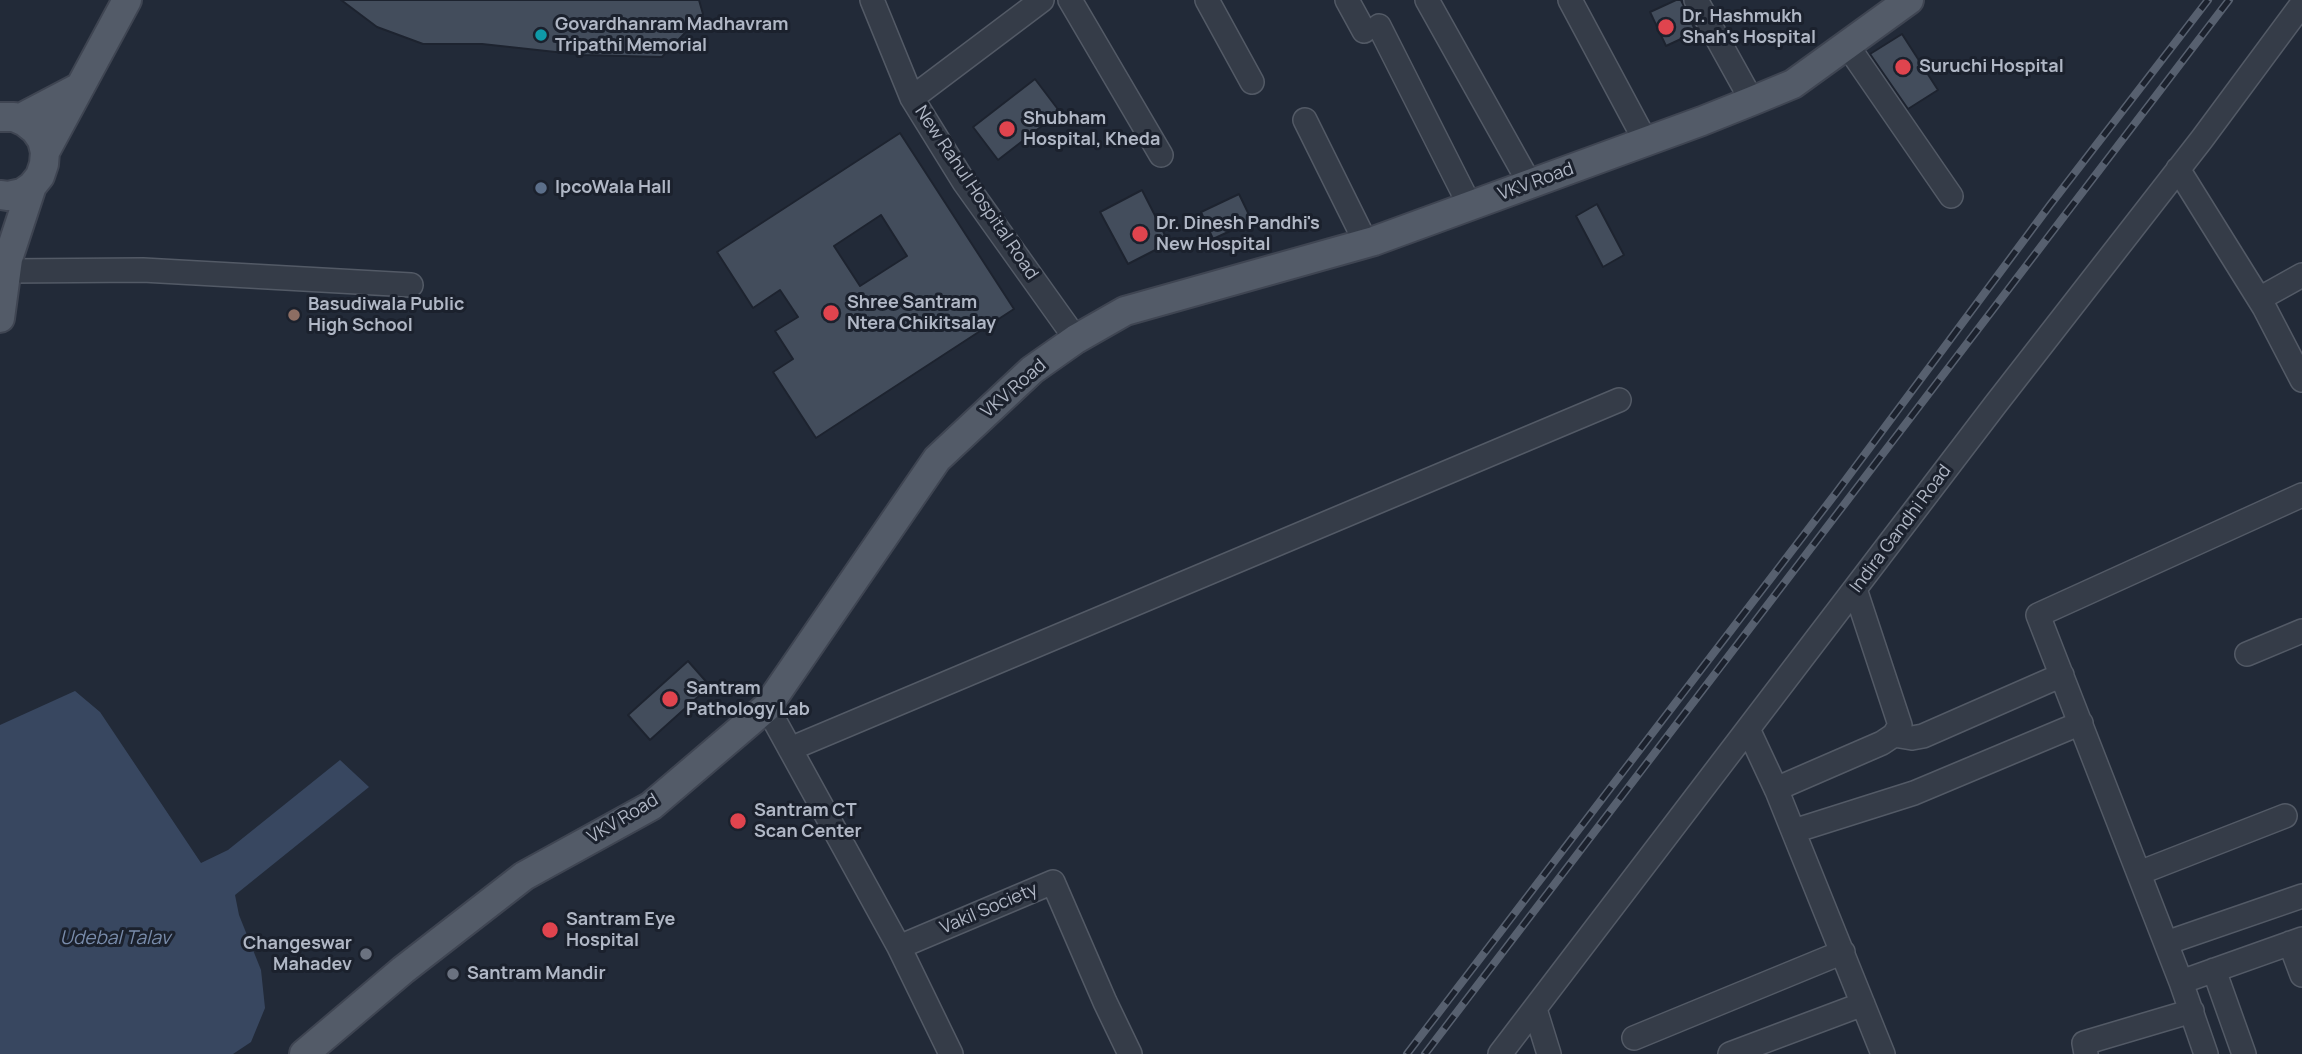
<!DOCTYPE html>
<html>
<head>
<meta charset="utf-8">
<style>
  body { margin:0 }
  canvas { display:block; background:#222a38 }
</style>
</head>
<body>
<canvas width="2302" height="1054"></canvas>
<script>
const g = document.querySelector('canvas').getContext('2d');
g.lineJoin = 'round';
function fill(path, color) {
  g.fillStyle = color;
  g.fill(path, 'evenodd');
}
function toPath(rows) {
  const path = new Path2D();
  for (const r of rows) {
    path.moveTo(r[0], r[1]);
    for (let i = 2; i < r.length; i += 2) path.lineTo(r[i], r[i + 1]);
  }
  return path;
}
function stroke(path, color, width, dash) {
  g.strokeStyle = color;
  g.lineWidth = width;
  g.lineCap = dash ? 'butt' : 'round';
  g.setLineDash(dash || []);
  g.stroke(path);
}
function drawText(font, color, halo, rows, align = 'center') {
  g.font = font + ' Manrope,sans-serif';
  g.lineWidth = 6;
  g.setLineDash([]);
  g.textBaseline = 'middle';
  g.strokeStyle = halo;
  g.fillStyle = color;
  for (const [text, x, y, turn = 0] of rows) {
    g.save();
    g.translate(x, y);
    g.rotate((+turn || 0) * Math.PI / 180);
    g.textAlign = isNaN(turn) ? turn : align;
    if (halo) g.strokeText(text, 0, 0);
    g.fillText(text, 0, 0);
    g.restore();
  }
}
fill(toPath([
  [75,691,100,712,201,863,228,850,340,760,369,787,235,895,239,915,261,970,265,1008,251,1042,233,1054,0,1054,0,725]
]), '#384760');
const building = toPath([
  [341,0,699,0,703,14,662,57,583,55,482,44,423,44,377,27,341,0],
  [1676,0,1681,0,1696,32,1666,46,1650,12,1676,0],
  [1902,34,1938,90,1908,109,1870,54,1902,34],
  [1035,79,1060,112,998,160,973,127,1035,79],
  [900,133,1014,309,816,438,773,372,793,359,775,331,798,317,780,290,753,308,717,252,900,133],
  [881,215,907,256,860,286,834,246,881,215],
  [1142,190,1169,243,1128,264,1100,212,1142,190],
  [1239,194,1252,221,1213,239,1201,212,1239,194],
  [1597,204,1624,255,1603,267,1576,216,1597,204],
  [688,661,710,686,650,740,628,715,688,661]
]);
fill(building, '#434d5c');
stroke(building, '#1d232f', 2);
const minor = toPath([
  [872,0,912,98,964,182,1076,339],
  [1070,0,1161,155],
  [1207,0,1252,82],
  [1347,0,1364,31],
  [1427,0,1530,184],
  [1570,0,1646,142],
  [1696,0,1752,101],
  [1379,26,1470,206],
  [1847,45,1951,196],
  [912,98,1042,0],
  [1305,120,1366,243],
  [2178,169,2264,307,2302,380],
  [8,271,143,270,411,285],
  [2259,299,2302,275],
  [2247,654,2302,631],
  [767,707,899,947],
  [1748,729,1777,791,1883,1054],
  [1894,735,1912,738,1923,736,2062,675],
  [790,749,1619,400],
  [1776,789,1882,743,1894,735,1900,725,1855,589],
  [1794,831,1914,793,2081,723],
  [2139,873,2285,816],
  [2166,943,2302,896],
  [2290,943,2302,975],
  [2214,970,2244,1054],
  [2181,982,2302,939],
  [1535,1009,1549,1054],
  [1634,1038,1843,952],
  [951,1054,899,947,1053,882,1105,1002,1130,1054],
  [1500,1054,1995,405,2202,139,2302,4],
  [1730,1054,1863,1004],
  [2086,1054,2084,1043,2192,1011],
  [2206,1054,2181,982,2038,615,2302,495]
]);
const major = toPath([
  [0,117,14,117,25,122,35,130,42,140,45,152,44,164,40,176,32,186,22,193,8,196,0,195],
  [19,119,78,88],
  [45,152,127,0],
  [0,318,8,259,32,186],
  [304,1054,403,970,524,876,651,806,767,707,937,459,1032,370,1076,339,1125,311,1374,241,1702,121,1752,101,1793,84,1909,0]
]);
stroke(minor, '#535a66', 26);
stroke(major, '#3f4552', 32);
stroke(minor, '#353c48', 23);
stroke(major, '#535b68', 28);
const rail = toPath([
  [1407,1054,1836,493,2050,205,2208,0],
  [1425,1054,2229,0]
]);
stroke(rail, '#57606f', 8);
stroke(rail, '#1b212d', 5, [16]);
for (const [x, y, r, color] of [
  [1666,27,9,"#e0444e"],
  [541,35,7,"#0f9aa8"],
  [1903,67,9,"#e0444e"],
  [1007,129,9,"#e0444e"],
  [541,188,7,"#5c6f8a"],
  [1140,234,9,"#e0444e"],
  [831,313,9,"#e0444e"],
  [294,315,7,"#8d6e63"],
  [670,699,9,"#e0444e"],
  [738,821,9,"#e0444e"],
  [550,930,9,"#e0444e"],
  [366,954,7,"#6b7280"],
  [453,974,7,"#6b7280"]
]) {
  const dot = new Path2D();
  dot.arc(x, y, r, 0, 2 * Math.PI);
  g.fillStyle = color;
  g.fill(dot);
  stroke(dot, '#1b212d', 2.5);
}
drawText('bold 18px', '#b0b7c5', '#1b212d', [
  ["Dr. Hashmukh",1682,17],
  ["Shah's Hospital",1682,38],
  ["Govardhanram Madhavram",555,25],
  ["Tripathi Memorial",555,46],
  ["Suruchi Hospital",1919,67],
  ["Shubham",1023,119],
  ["Hospital, Kheda",1023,140],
  ["IpcoWala Hall",555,188],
  ["Dr. Dinesh Pandhi's",1156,224],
  ["New Hospital",1156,245],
  ["Shree Santram",847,303],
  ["Ntera Chikitsalay",847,324],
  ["Basudiwala Public",308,305],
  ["High School",308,326],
  ["Santram",686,689],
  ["Pathology Lab",686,710],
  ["Santram CT",754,811],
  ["Scan Center",754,832],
  ["Santram Eye",566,920],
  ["Hospital",566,941],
  ["Changeswar",352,944,"right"],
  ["Mahadev",352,965,"right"],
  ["Santram Mandir",467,974]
], 'left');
drawText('18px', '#b0b7c5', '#1b212d', [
  ["VKV Road",1536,182,-20],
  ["New Rahul Hospital Road",976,193,56],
  ["VKV Road",1014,389,-41],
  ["Indira Gandhi Road",1901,529,-53],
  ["VKV Road",623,819,-31],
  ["Vakil Society",989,909,-23]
]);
drawText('italic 19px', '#798cab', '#1b212d', [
  ["Udebal Talav",115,939]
]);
</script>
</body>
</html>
